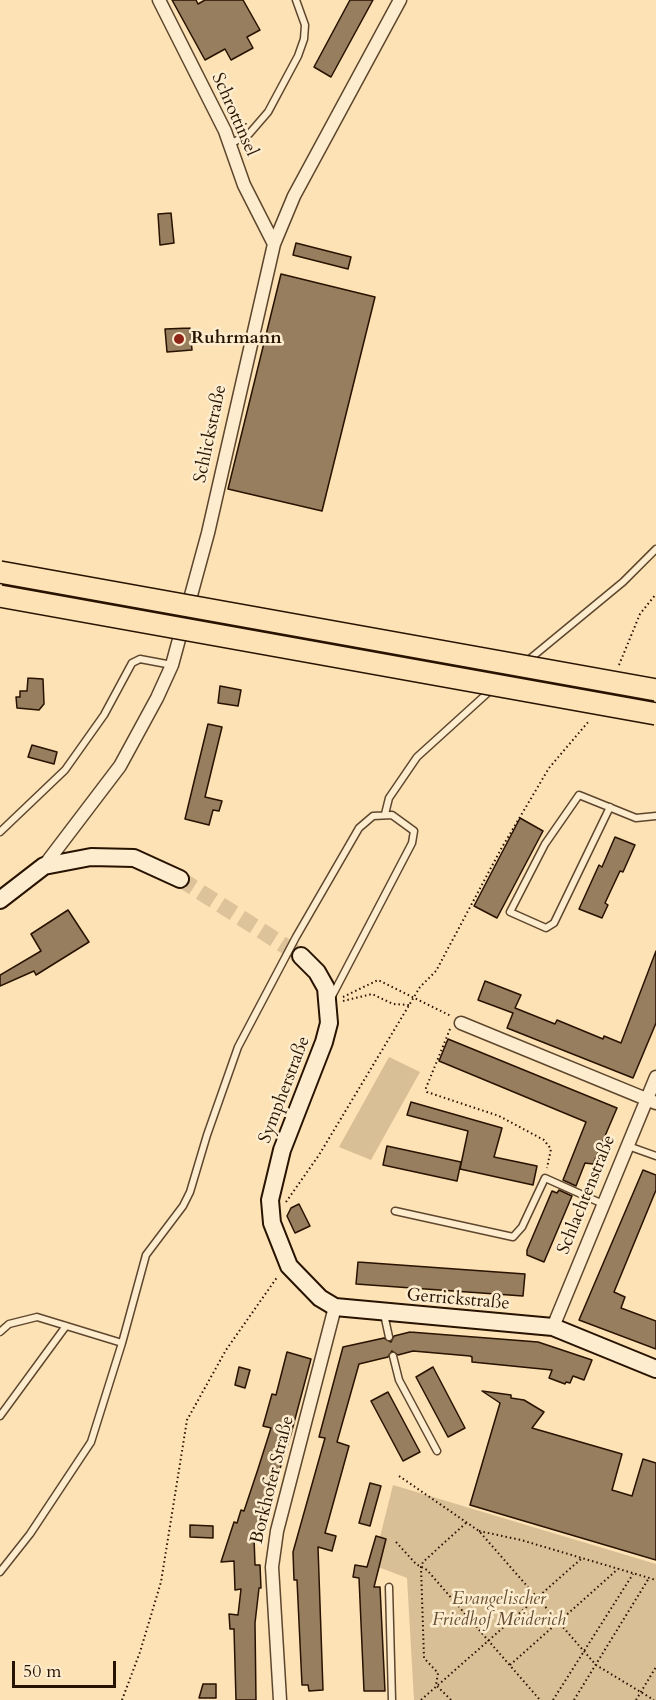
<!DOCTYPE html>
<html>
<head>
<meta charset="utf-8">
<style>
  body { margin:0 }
  #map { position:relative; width:656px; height:1700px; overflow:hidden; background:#fce2b4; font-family:Cardo,serif }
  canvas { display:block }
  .scale { position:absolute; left:12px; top:1661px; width:104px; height:27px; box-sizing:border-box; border:3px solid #281200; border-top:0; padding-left:8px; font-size:18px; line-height:21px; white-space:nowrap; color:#281200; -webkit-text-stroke:4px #fdecce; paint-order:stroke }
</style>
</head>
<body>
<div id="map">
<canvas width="656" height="1700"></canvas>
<div class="scale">50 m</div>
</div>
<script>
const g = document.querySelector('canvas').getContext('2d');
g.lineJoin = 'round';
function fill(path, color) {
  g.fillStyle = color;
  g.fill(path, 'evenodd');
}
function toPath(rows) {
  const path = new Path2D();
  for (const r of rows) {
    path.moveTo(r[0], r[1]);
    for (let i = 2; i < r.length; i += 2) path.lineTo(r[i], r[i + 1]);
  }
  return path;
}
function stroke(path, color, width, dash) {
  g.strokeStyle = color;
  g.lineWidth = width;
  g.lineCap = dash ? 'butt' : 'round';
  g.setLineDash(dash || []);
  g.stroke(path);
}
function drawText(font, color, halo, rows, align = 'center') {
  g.font = font + ' Cardo,serif';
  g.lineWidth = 5;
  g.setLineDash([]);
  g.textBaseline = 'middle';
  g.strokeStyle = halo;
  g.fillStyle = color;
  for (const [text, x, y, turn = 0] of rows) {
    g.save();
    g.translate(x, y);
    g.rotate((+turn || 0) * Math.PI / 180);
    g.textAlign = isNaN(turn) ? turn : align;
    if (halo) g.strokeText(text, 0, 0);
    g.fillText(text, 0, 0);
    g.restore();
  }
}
fill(toPath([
  [389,1057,420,1072,371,1160,339,1147],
  [393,1485,656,1564,656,1700,414,1700,407,1578,373,1565]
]), '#d8bf95');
const building = toPath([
  [172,0,196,0,198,4,205,0,243,0,260,30,247,37,253,48,231,60,225,49,205,60,172,0],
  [350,0,373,0,331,77,314,67,350,0],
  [171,213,174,243,160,245,158,214,171,213],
  [296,243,351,257,348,269,293,255,296,243],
  [281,274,375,297,322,511,228,489,281,274],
  [190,328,192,350,167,352,165,329,190,328],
  [28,678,43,679,44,704,39,710,17,708,16,697,20,697,20,691,27,691,28,678],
  [220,686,241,690,238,706,218,703,220,686],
  [208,724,222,727,205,797,222,801,219,811,213,810,209,825,185,819,208,724],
  [32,745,57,752,54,764,28,757,32,745],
  [520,818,543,831,497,918,474,906,520,818],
  [615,837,635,845,623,872,620,871,605,903,608,905,602,918,579,909,599,865,602,867,615,837],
  [68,910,89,942,36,975,34,971,0,986,0,975,41,951,31,934,68,910],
  [656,951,656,1023,633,1078,507,1028,513,1013,478,1000,485,981,521,995,515,1008,555,1024,557,1020,603,1039,604,1036,621,1043,656,951],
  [448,1039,617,1108,593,1164,585,1163,576,1186,563,1180,586,1122,439,1061,448,1039],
  [411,1102,502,1128,494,1157,537,1166,533,1185,460,1169,468,1131,407,1115,411,1102],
  [387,1146,461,1162,457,1181,383,1165,387,1146],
  [643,1170,656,1175,656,1190,614,1292,625,1297,621,1308,656,1321,656,1349,579,1320,643,1170],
  [559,1190,572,1196,544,1262,527,1255,527,1250,552,1191,557,1193,559,1190],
  [299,1204,310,1226,295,1233,287,1216,291,1208,299,1204],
  [358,1262,525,1274,523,1296,356,1284,358,1262],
  [410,1332,538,1342,592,1360,584,1380,573,1376,570,1383,566,1382,565,1384,549,1378,552,1370,472,1362,472,1357,470,1356,413,1351,398,1355,392,1351,388,1357,359,1364,337,1442,349,1446,325,1533,336,1536,332,1551,318,1547,323,1690,309,1691,308,1685,302,1685,297,1580,294,1580,293,1552,325,1438,319,1437,343,1347,384,1338,391,1342,394,1336,410,1332],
  [287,1352,311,1359,291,1434,265,1516,259,1537,254,1537,255,1565,260,1565,261,1588,259,1588,255,1623,256,1700,236,1700,234,1629,230,1629,229,1614,238,1615,241,1589,235,1590,234,1561,221,1562,234,1522,237,1523,241,1510,244,1511,258,1469,271,1428,263,1426,272,1394,276,1395,287,1352],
  [239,1367,250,1370,245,1388,235,1385,239,1367],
  [433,1367,465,1428,448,1437,416,1377,433,1367],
  [482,1391,511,1395,511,1398,524,1400,544,1412,532,1428,622,1454,612,1490,632,1496,643,1459,656,1463,656,1560,470,1505,500,1403,482,1391],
  [388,1392,420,1452,403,1461,371,1401,388,1392],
  [370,1483,381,1486,370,1526,359,1523,370,1483],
  [190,1525,213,1526,213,1538,190,1537,190,1525],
  [376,1536,386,1539,374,1587,380,1587,385,1691,364,1691,359,1578,353,1577,355,1565,367,1567,376,1536],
  [203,1684,216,1684,216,1698,199,1698,203,1684]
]);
fill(building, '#967e5e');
stroke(building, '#281200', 1.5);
stroke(toPath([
  [180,879,301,956]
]), '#dcc399', 16, [16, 8]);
const lane = toPath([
  [230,144,249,134,268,112,298,56,304,39,305,25,296,0],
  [526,662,623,582,656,549],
  [610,807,554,923,546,928,510,912,545,844,579,795,636,818,656,816],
  [385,814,389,798,417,757,492,689],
  [0,832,65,770,104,715,132,663,140,659,172,665],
  [628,1146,656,1156],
  [395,1211,513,1237,522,1227,545,1178,603,1204],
  [384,1314,389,1337],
  [0,1332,9,1324,37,1317,122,1343,146,1255,183,1206,190,1192,207,1135,238,1047,296,937,359,828,373,816,392,815,414,831,412,843,331,998],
  [393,1356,399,1380,437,1451],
  [0,1416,66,1326],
  [0,1572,30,1534,91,1442,122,1343],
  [389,1587,392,1700]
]);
const street = toPath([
  [159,0,225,131,244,185,274,244],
  [44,866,120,766,157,698,172,665,208,533,274,244,294,196,400,0],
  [461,1023,656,1103],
  [553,1327,656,1077],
  [280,1700,272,1567,277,1531,335,1307]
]);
const secondary = toPath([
  [0,900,44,866,91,857,134,858,180,879],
  [301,956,317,972,326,988,329,1023,324,1042,282,1150,270,1200,272,1223,289,1266,320,1298,335,1307,553,1327,656,1369]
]);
stroke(lane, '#5d462d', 9);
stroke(street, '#5d462d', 15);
stroke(secondary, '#281200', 20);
stroke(toPath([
  [619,665,640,614,656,594],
  [343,997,378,980,451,1016],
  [343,1001,372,994,393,1004,409,1005],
  [450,1029,426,1088,427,1092,499,1116,544,1140,551,1149,547,1168],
  [286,1202,319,1155,420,987,436,971,501,849,549,768,589,721],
  [399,1476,479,1531,596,1665,654,1700],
  [479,1531,521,1540,656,1580],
  [396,1542,416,1564,427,1570,540,1700],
  [510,1665,618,1569],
  [122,1700,140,1652,161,1582,187,1420,226,1350,278,1276],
  [421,1700,581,1559],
  [451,1700,436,1685,438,1673,424,1658,421,1567,423,1562,467,1522],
  [553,1700,633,1574],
  [574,1700,649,1578],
  [636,1700,656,1667]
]), '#281200', 2, [1.5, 3]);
stroke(lane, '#fdecce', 6);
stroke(street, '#fdecce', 12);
stroke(secondary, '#fdecce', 16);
const highwayBridge = toPath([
  [0,572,656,690],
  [0,596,656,714]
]);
stroke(highwayBridge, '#281200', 24, []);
stroke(highwayBridge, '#fce2b4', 21);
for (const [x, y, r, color] of [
  [179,339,6,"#8f2418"]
]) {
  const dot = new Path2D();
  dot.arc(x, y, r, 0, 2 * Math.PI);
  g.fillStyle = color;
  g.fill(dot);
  stroke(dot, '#fdecce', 2);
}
drawText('18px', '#281200', '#fdecce', [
  ["Schrottinsel",234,115,66],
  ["Schlickstraße",211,434,-78],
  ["Sympherstraße",285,1090,-69],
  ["Schlachtenstraße",587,1195,-68],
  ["Gerrickstraße",458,1300,5],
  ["Borkhofer Straße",273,1480,-76]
]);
drawText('bold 18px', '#281200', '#fdecce', [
  ["Ruhrmann",191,339]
], 'left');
drawText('italic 18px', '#664f34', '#fdecce', [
  ["Evangelischer",499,1600],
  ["Friedhof Meiderich",499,1621]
]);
</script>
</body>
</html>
